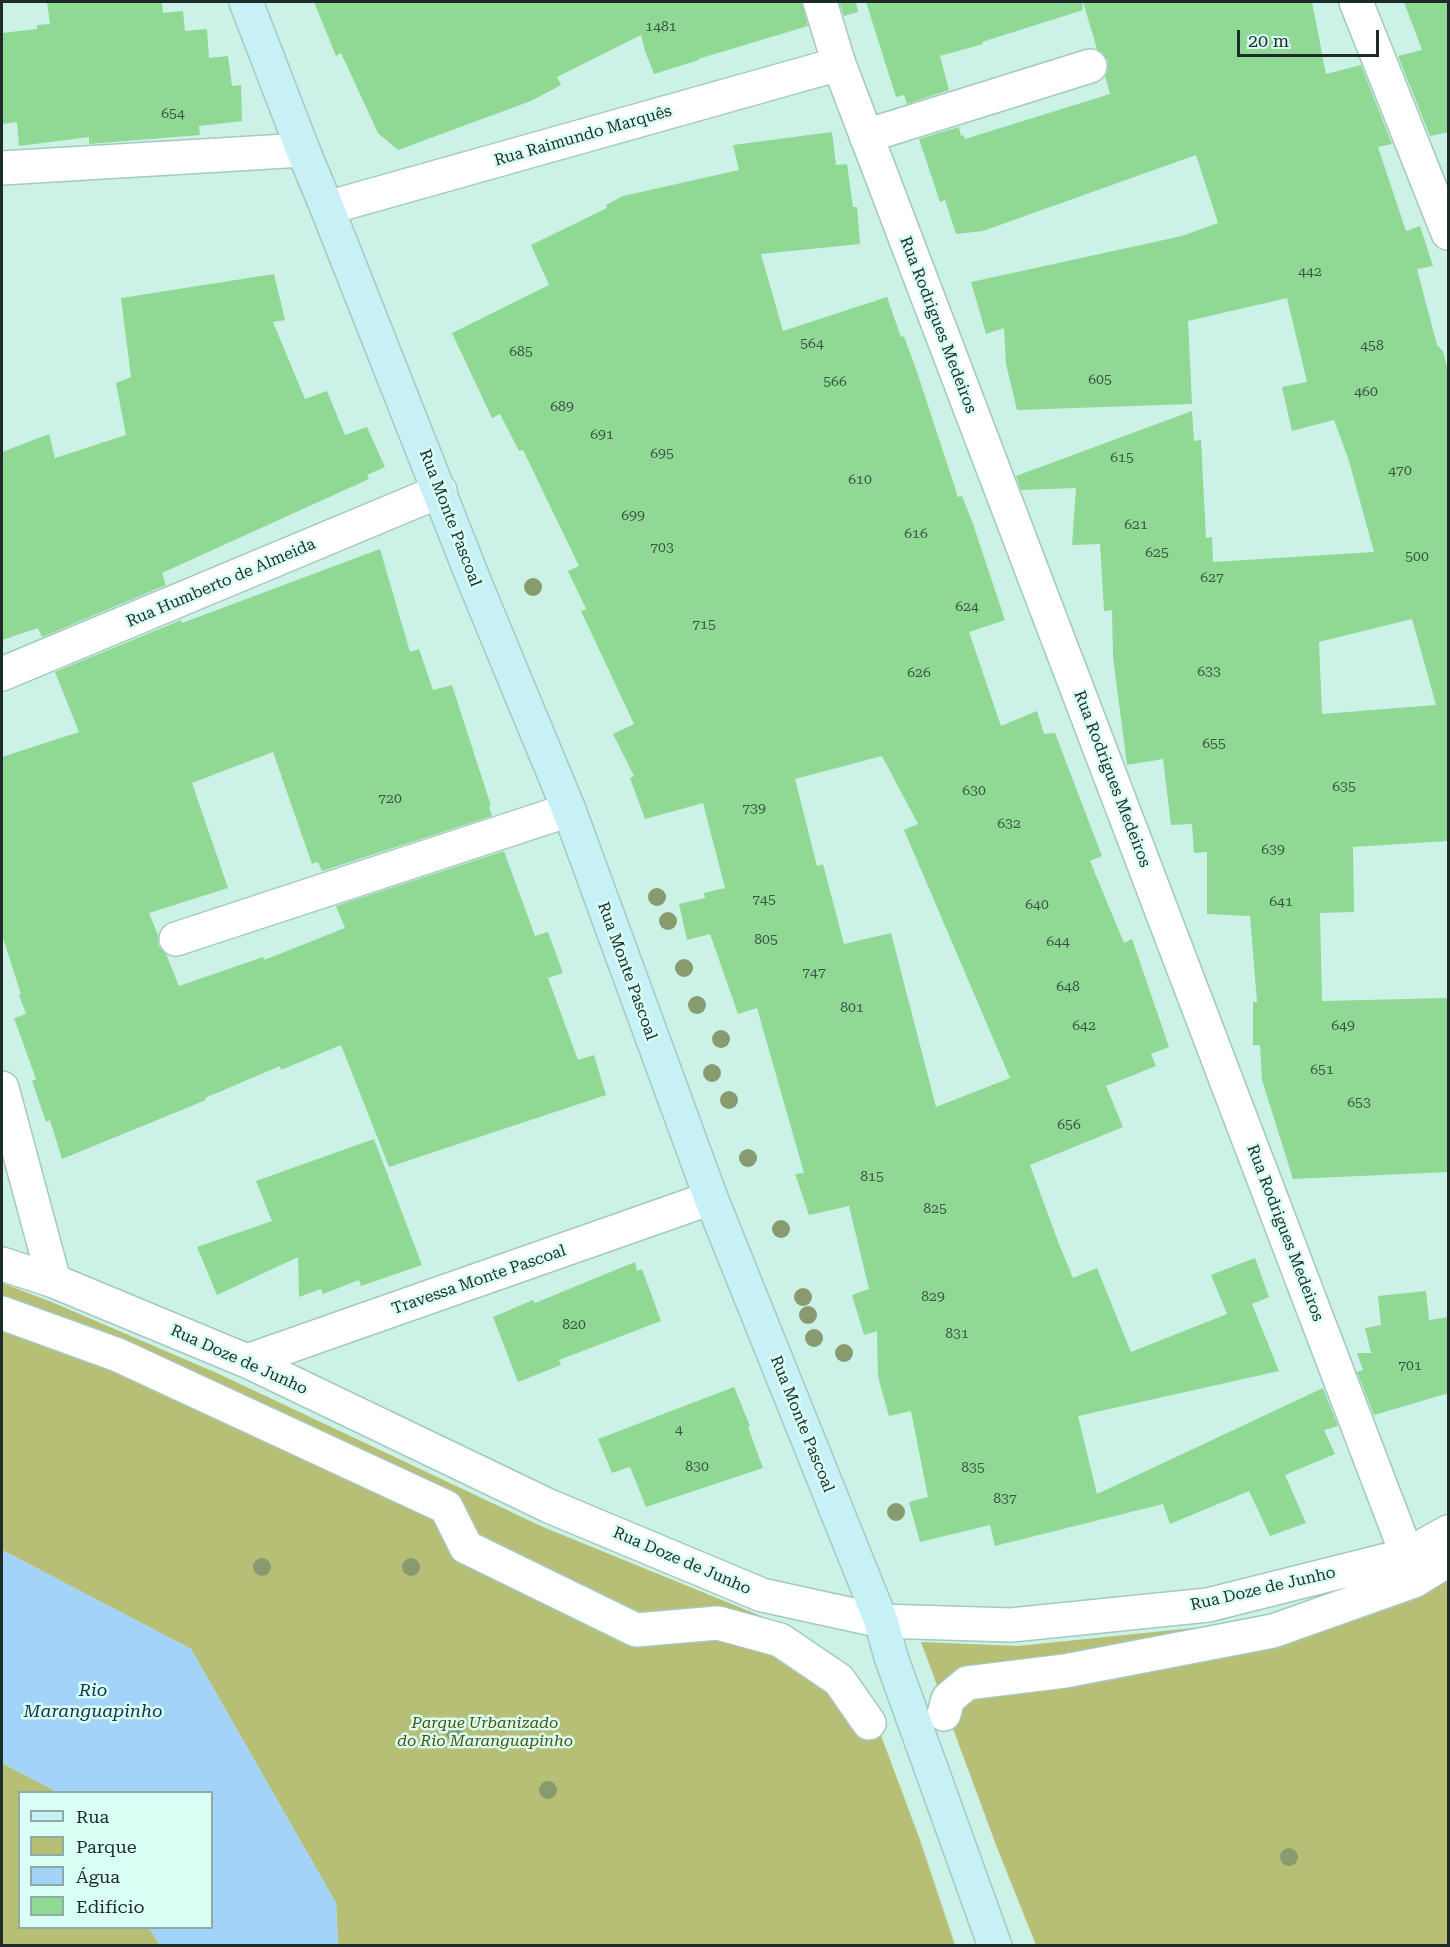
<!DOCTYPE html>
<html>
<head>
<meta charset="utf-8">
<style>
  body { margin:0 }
  #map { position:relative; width:1450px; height:1947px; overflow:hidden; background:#ccf2e8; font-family:"Roboto Serif",serif }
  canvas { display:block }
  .frame { position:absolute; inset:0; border:3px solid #1e2c29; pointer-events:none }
  .legend { position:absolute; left:18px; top:1791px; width:195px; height:138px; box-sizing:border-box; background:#d9fff5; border:2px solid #8eaba3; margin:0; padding:8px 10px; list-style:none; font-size:18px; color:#1e2c29 }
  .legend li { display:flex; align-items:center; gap:12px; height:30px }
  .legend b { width:30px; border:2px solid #8eaba3 }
  .scale { position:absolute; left:1237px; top:30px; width:142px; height:27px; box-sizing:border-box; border:3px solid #1e2c29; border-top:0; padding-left:8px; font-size:18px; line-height:21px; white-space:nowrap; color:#1e2c29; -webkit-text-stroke:4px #d9fff5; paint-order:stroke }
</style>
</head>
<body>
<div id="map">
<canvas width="1450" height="1947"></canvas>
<div class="frame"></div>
<ul class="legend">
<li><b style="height:8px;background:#c7f1f7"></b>Rua</li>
<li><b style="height:16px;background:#b6bf75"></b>Parque</li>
<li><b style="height:16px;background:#a3d3f8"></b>Água</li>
<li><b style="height:16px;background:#8fd994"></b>Edifício</li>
</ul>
<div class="scale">20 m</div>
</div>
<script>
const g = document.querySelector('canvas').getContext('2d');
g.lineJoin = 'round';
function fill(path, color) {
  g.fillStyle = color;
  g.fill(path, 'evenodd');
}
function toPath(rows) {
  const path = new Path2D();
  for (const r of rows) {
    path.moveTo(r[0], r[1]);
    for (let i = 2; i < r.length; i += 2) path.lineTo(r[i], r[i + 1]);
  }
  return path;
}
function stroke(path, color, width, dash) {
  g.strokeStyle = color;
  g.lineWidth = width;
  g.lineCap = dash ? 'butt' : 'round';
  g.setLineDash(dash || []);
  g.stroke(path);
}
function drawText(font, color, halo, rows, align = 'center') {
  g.font = font + ' "Roboto Serif",serif';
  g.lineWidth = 5;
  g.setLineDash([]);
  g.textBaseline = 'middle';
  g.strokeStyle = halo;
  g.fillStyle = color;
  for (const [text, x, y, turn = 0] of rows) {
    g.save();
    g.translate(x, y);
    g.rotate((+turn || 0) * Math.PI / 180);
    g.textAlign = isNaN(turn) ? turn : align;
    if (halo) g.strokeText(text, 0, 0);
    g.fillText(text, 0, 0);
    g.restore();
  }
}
fill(toPath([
  [2,1283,54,1303,219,1374,543,1527,761,1616,827,1653,864,1690,920,1840,955,1945,338,1945,336,1903,191,1649,2,1550],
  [1448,1560,1448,1945,1036,1945,996,1845,921,1642,1018,1646,1203,1627,1416,1587],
  [2,1763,57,1792,20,1792,20,1928,149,1928,160,1945,2,1945]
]), '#b6bf75');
fill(toPath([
  [2,1550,191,1649,336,1903,338,1945,160,1945,149,1928,212,1928,212,1792,57,1792,2,1763]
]), '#a3d3f8');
fill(toPath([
  [47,2,162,2,163,13,183,11,185,31,207,29,209,58,228,56,232,86,241,85,242,121,199,126,200,135,89,144,89,137,19,146,17,122,2,124,2,33,37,29,37,25,50,24],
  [314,2,802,2,808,26,698,59,699,60,654,74,645,51,641,35,557,77,561,85,531,101,398,150,378,133,341,53,336,56],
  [839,2,856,2,858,12,844,16],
  [866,2,1082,2,1083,10,982,42,983,44,940,56,949,90,907,104,904,95,896,97],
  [1083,2,1312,2,1326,74,1361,65,1392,144,1378,147,1406,231,1420,226,1433,266,1417,269,1437,345,1443,351,1449,375,1449,841,1353,847,1354,912,1320,913,1322,1001,1449,998,1449,1172,1293,1179,1262,1080,1260,1045,1253,1045,1253,1002,1257,1002,1250,916,1207,914,1207,852,1194,853,1192,824,1171,825,1163,759,1127,765,1113,657,1112,610,1104,611,1100,544,1072,545,1076,488,1021,490,1016,476,1192,411,1194,441,1201,440,1206,538,1212,537,1213,562,1374,552,1349,461,1334,420,1292,431,1282,387,1307,382,1287,298,1188,321,1192,404,1017,410,1006,364,1004,328,986,334,971,282,1182,236,1218,223,1196,155,983,231,956,234,945,200,940,202,919,139,959,127,961,136,964,135,965,139,1110,94,1105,76,1108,70,1108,61,1103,53,1097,49],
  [1412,619,1436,705,1322,714,1319,642],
  [1404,2,1449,2,1449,132,1430,136,1398,56,1422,50],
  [832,132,836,165,847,164,853,207,857,207,860,244,761,254,783,331,887,297,901,337,904,336,918,375,958,497,962,496,973,524,1005,620,969,632,1001,726,1037,711,1044,734,1055,733,1102,856,1090,861,1124,943,1132,939,1169,1047,1151,1054,1156,1066,1106,1086,1123,1127,1030,1165,1059,1244,1073,1278,1097,1268,1131,1352,1227,1314,1211,1275,1255,1258,1269,1297,1238,1310,1252,1304,1279,1371,1078,1416,1097,1494,1323,1388,1338,1426,1324,1430,1335,1454,1285,1475,1306,1523,1270,1536,1249,1491,1170,1524,1163,1504,995,1546,990,1525,920,1542,909,1502,928,1497,911,1411,889,1416,878,1377,877,1331,864,1335,852,1295,869,1289,849,1206,809,1215,795,1174,804,1173,757,1008,738,1014,710,934,687,940,679,904,705,898,704,893,725,888,703,803,645,819,630,778,634,776,613,734,634,724,581,611,586,609,568,571,579,566,523,450,519,451,500,414,492,418,452,333,549,285,531,245,607,208,606,205,623,196,739,170,733,145],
  [882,756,918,824,904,830,1010,1078,936,1107,891,933,844,944,823,864,817,866,795,779],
  [274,274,285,320,273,322,305,399,327,391,345,435,367,427,385,467,367,475,369,479,162,573,166,585,42,637,38,628,2,640,2,452,49,434,55,458,126,435,116,383,131,377,121,298],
  [380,549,410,652,419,649,433,690,452,685,491,806,489,807,492,816,322,871,318,862,312,864,273,752,192,783,228,888,149,913,158,935,158,945,166,954,179,986,263,957,264,960,345,928,336,906,504,851,535,936,548,932,563,973,548,978,578,1060,594,1055,606,1095,389,1167,341,1045,281,1070,280,1066,205,1098,206,1100,62,1159,50,1120,46,1122,32,1081,36,1079,14,1018,26,1014,19,995,21,994,2,935,2,757,79,732,55,672,181,620,182,623],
  [374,1139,422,1265,361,1286,359,1280,323,1294,321,1289,299,1297,298,1257,217,1295,197,1247,272,1221,256,1181],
  [635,1262,637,1271,642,1269,661,1321,559,1360,561,1365,518,1382,493,1317,533,1300,535,1303],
  [1426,1291,1429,1320,1449,1317,1449,1393,1374,1415,1357,1372,1363,1370,1357,1353,1371,1353,1365,1328,1381,1325,1378,1296],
  [734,1387,750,1426,748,1427,763,1468,646,1507,630,1467,612,1473,598,1439]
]), '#8fd994');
const street = toPath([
  [820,2,839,64,1407,1555],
  [1356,2,1448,233],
  [866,136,1090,66],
  [2,168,303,150],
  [327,208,839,64],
  [2,674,440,491],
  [176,939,569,810],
  [2,1088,54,1281],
  [2,1264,54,1281,247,1361,549,1506,762,1595,881,1621,1011,1625,1208,1605,1407,1555,1448,1532],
  [2,1313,118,1355,446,1507,466,1547,636,1630,718,1623,780,1640,839,1680,869,1723],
  [247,1361,711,1198],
  [944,1714,948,1699,967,1683,1065,1671,1273,1631,1414,1581,1448,1560]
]);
const secondary = toPath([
  [246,2,303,150,327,208,475,583,569,810,711,1198,881,1621,891,1657,995,1946]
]);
stroke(street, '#a4c9c0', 36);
stroke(secondary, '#a4c9c0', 36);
stroke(street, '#fff', 33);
stroke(secondary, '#c7f1f7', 33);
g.fillStyle = '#879b6e';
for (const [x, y] of [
  [533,587],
  [657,897],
  [668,921],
  [684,968],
  [697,1005],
  [721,1039],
  [712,1073],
  [729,1100],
  [748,1158],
  [781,1229],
  [803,1297],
  [808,1315],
  [814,1338],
  [844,1353],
  [896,1512],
  [262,1567],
  [411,1567],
  [454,1731],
  [548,1790],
  [1289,1857]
]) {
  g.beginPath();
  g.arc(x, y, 9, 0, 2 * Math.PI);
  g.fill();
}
drawText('14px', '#3a5744', null, [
  ["1481",661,27],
  ["654",173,114],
  ["442",1310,272],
  ["564",812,344],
  ["458",1372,346],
  ["685",521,352],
  ["605",1100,380],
  ["566",835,382],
  ["460",1366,392],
  ["689",562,407],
  ["691",602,435],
  ["695",662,454],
  ["615",1122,458],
  ["470",1400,471],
  ["610",860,480],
  ["699",633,516],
  ["621",1136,525],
  ["616",916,534],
  ["703",662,548],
  ["625",1157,553],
  ["500",1417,557],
  ["627",1212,578],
  ["624",967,607],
  ["715",704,625],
  ["633",1209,672],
  ["626",919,673],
  ["655",1214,744],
  ["635",1344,787],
  ["630",974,791],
  ["720",390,799],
  ["739",754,809],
  ["632",1009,824],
  ["639",1273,850],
  ["745",764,900],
  ["641",1281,902],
  ["640",1037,905],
  ["805",766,940],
  ["644",1058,942],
  ["747",814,973],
  ["648",1068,987],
  ["801",852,1008],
  ["642",1084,1026],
  ["649",1343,1026],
  ["651",1322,1070],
  ["653",1359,1103],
  ["656",1069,1125],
  ["815",872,1177],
  ["825",935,1209],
  ["829",933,1297],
  ["820",574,1325],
  ["831",957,1334],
  ["701",1410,1366],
  ["4",679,1430],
  ["830",697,1467],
  ["835",973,1468],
  ["837",1005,1499]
]);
drawText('16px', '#1e2c29', '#d9fff5', [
  ["Rua Raimundo Marquês",583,136,-16],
  ["Rua Rodrigues Medeiros",938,325,69],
  ["Rua Monte Pascoal",450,518,69],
  ["Rua Humberto de Almeida",221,583,-23],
  ["Rua Rodrigues Medeiros",1112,779,69],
  ["Rua Monte Pascoal",627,971,70],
  ["Rua Rodrigues Medeiros",1285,1233,69],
  ["Travessa Monte Pascoal",479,1280,-19],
  ["Rua Doze de Junho",239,1360,24],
  ["Rua Monte Pascoal",802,1424,68],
  ["Rua Doze de Junho",682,1561,23],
  ["Rua Doze de Junho",1263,1589,-13]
]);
drawText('italic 16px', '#4e530b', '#d9fff5', [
  ["Parque Urbanizado",485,1723],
  ["do Rio Maranguapinho",485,1741]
]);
drawText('italic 18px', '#0e334b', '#d9fff5', [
  ["Rio",93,1691],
  ["Maranguapinho",93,1712]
]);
</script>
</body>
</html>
